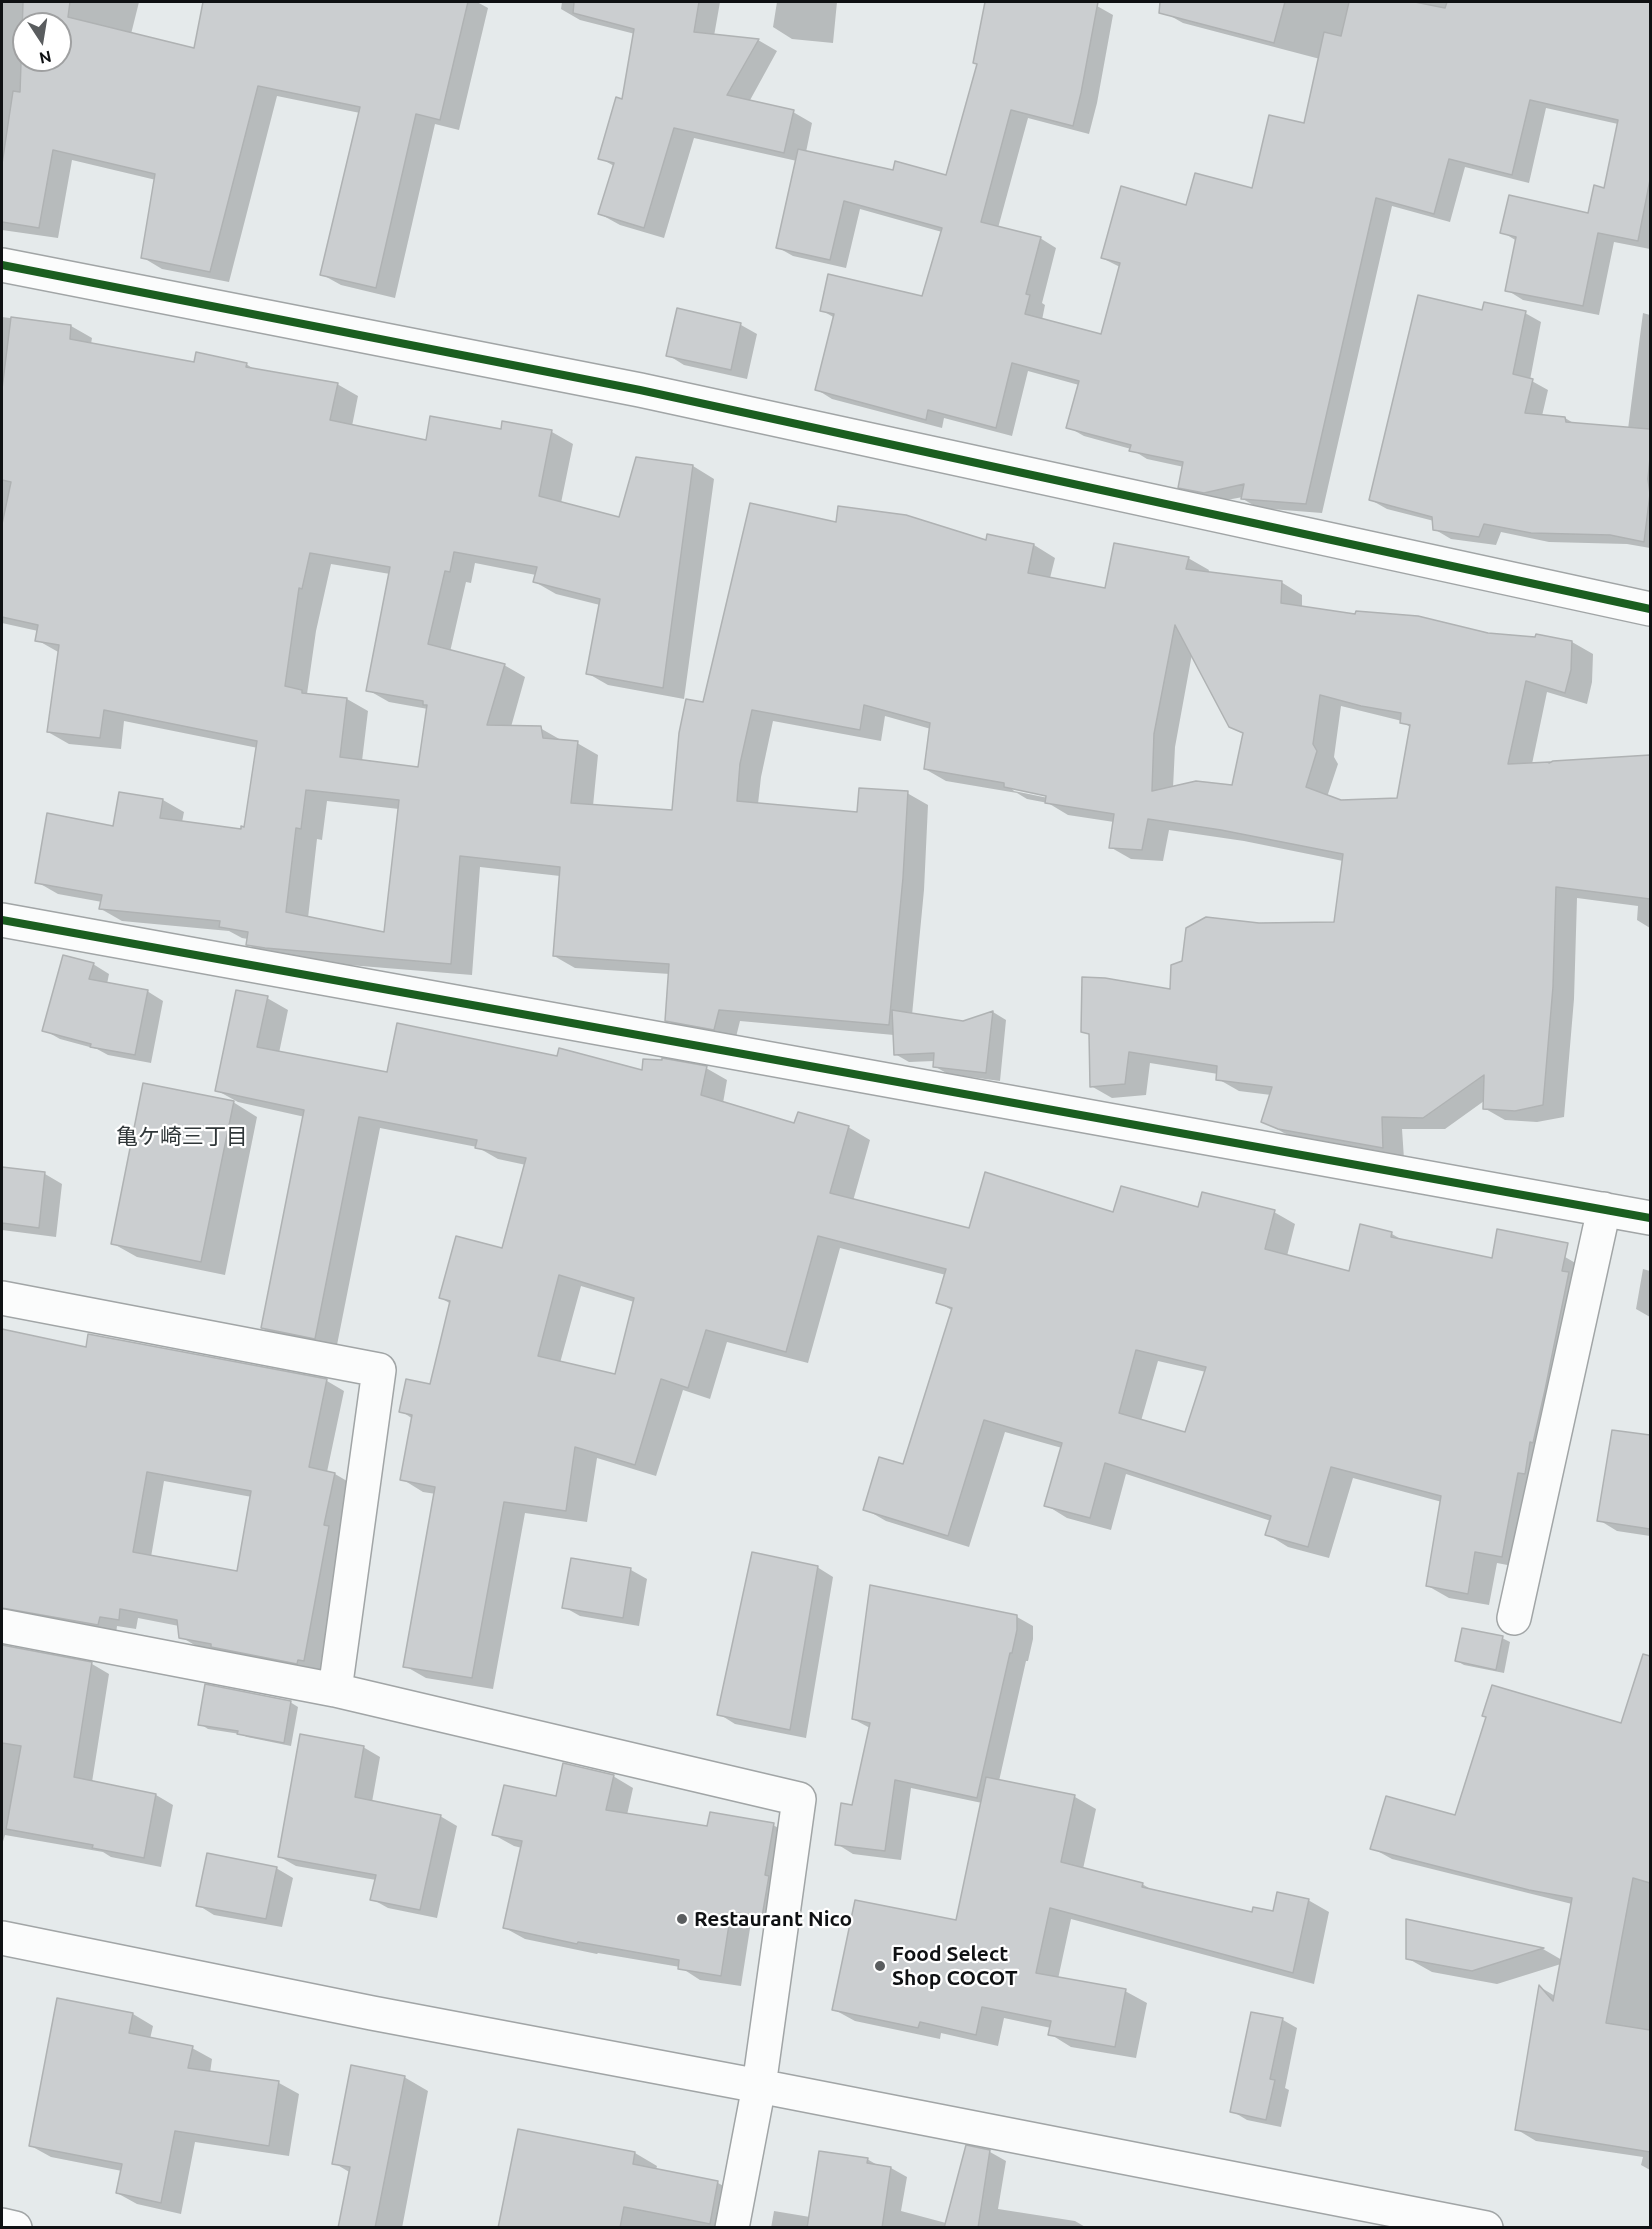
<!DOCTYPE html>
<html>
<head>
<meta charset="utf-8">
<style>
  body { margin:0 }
  #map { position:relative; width:1652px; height:2229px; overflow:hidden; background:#e5eaeb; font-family:Ubuntu,sans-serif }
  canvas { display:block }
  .frame { position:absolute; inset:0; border:3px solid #0f1113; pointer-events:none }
  .north { position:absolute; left:12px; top:12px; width:60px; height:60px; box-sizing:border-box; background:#fff; border:2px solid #9fa0a1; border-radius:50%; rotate:168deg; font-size:16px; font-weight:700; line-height:24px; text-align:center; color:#0f1113 }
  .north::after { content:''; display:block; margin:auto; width:21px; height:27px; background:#5a5d5f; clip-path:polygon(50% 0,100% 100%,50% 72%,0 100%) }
</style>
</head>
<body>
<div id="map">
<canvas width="1652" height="2229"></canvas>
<div class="frame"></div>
<div class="north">N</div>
</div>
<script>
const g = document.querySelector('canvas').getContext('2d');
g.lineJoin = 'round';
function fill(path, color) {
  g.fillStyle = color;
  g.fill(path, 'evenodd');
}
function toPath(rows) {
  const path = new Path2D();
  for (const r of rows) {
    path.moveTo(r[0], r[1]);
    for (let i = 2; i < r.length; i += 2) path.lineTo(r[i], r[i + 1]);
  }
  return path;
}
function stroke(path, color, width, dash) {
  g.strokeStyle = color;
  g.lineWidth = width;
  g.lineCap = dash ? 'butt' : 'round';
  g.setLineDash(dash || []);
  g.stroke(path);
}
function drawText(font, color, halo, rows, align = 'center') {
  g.font = font + ' Ubuntu,"Noto Sans JP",sans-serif';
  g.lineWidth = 4.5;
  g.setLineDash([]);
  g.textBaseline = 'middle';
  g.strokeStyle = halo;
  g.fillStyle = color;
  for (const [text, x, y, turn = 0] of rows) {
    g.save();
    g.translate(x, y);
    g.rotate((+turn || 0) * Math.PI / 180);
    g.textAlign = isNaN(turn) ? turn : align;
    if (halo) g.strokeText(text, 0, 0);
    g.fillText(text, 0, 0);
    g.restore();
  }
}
fill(toPath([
  [2,2,139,2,131,34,195,50,205,2,477,2,488,8,459,130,435,124,395,298,341,285,321,274,360,113,277,96,229,282,162,269,142,257,156,180,72,160,58,238,2,230],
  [24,24,60,24,60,60,24,60],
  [562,2,720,2,714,36,758,40,777,51,749,102,793,112,812,123,806,152,894,171,947,177,978,65,975,63,987,2,1075,2,1097,6,1113,15,1097,103,1089,134,1028,118,998,228,1040,238,1056,248,1042,303,1045,305,1042,320,1102,336,1120,267,1102,258,1187,207,1253,190,1305,125,1320,59,1183,23,1167,14,1171,2,1650,3,1650,249,1614,242,1599,315,1523,300,1507,290,1517,241,1502,232,1589,215,1605,189,1618,124,1546,108,1529,183,1465,167,1450,222,1392,206,1322,513,1258,508,1243,499,1243,497,1221,501,1196,496,1180,487,1184,467,1147,459,1131,449,1084,436,1068,427,1079,385,1028,371,1012,436,944,418,942,428,832,399,816,389,835,318,821,310,923,298,942,232,860,209,846,268,793,256,777,247,797,161,694,138,664,238,620,225,600,214,614,166,600,158,623,101,635,34,580,20,561,9],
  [777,2,837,2,833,43,792,39,773,27],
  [1484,311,1525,313,1541,322,1530,380,1548,390,1542,416,1565,418,1575,424,1628,429,1643,313,1650,315,1650,548,1627,544,1549,542,1501,532,1496,545,1451,539,1434,529,1434,521,1387,509,1371,500],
  [2,317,71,326,92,338,91,344,195,364,246,364,257,371,337,384,358,396,352,426,427,441,502,431,552,432,573,444,561,503,620,519,637,458,693,466,714,479,684,699,608,685,587,673,600,605,556,594,535,582,536,575,475,563,471,583,466,582,450,652,504,665,525,677,511,727,540,728,561,740,577,743,598,755,593,806,673,811,704,704,838,524,987,542,1034,545,1055,558,1050,578,1106,589,1188,558,1209,570,1208,573,1281,582,1302,595,1302,607,1488,635,1572,642,1593,654,1592,682,1587,704,1547,692,1532,764,1650,757,1650,928,1637,920,1638,906,1577,898,1574,999,1564,1117,1537,1122,1505,1120,1484,1108,1484,1101,1445,1129,1402,1129,1404,1159,1300,1140,1284,1133,1263,1121,1271,1095,1239,1091,1218,1079,1218,1074,1150,1063,1146,1095,1112,1098,1091,1086,1090,1035,1083,1031,1171,991,1259,925,1335,924,1343,861,1244,841,1169,830,1163,861,1131,859,1110,847,1114,822,1068,815,1048,803,1027,799,1017,793,946,781,925,769,931,729,885,716,881,741,773,721,761,777,758,804,859,813,907,793,928,805,924,890,912,1015,964,1023,993,1012,1006,1020,1000,1081,948,1074,934,1066,934,1061,909,1062,895,1054,894,1035,740,1021,735,1041,688,1032,667,1020,670,974,575,968,554,956,560,876,480,867,472,975,287,960,268,956,247,944,248,939,242,938,229,931,122,921,101,909,102,902,58,894,37,882,114,828,163,800,184,812,182,822,242,830,245,828,258,748,124,721,121,749,69,744,48,732,60,653,37,640,38,631,2,623],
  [331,564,390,574,368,690,389,702,428,709,419,768,362,761,368,711,347,699,307,694,316,631],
  [1192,654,1245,734,1233,787,1173,788,1175,747],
  [1341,706,1402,721,1411,728,1398,800,1341,802,1327,797,1338,764,1334,757],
  [1010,787,1054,796,1053,799,1014,791],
  [327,801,399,809,385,934,308,918,317,839,322,840],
  [741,325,757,334,747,379,684,365,668,355],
  [93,964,109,974,107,984,147,991,163,1001,151,1063,108,1055,97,1049,60,1039,44,1030],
  [267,998,288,1010,279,1053,388,1073,558,1058,643,1072,706,1068,727,1080,723,1103,795,1125,848,1127,870,1140,853,1201,970,1230,1114,1214,1200,1209,1274,1212,1295,1224,1287,1256,1350,1272,1392,1234,1404,1241,1493,1259,1565,1257,1586,1269,1523,1568,1497,1563,1489,1605,1449,1598,1428,1586,1442,1502,1353,1478,1329,1558,1288,1547,1267,1534,1271,1521,1126,1474,1111,1530,1067,1518,1046,1505,1062,1448,1005,1432,969,1547,886,1521,865,1509,904,1466,953,1311,938,1302,946,1275,840,1248,808,1363,727,1342,710,1399,683,1390,656,1476,597,1458,587,1522,525,1513,493,1689,426,1678,405,1666,436,1494,423,1492,402,1479,413,1419,401,1411,431,1386,451,1304,441,1298,503,1250,526,1165,498,1159,477,1147,380,1128,336,1350,284,1340,262,1328,305,1117,238,1102,216,1090],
  [581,1286,634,1302,616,1376,560,1363],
  [1158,1361,1206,1372,1186,1434,1141,1421],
  [233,1102,257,1117,225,1275,137,1257,112,1243],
  [2,1169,45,1174,62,1184,56,1237,2,1230],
  [1643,1269,1650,1271,1650,1317,1636,1309],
  [2,1331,87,1349,327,1381,344,1391,327,1472,335,1474,352,1484,346,1537,321,1670,315,1669,315,1673,198,1647,181,1637,179,1626,138,1618,136,1629,117,1626,116,1634,2,1631],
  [164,1481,252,1497,238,1573,151,1557],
  [1613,1431,1650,1437,1650,1536,1617,1531,1599,1520],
  [817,1567,833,1577,806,1738,735,1724,719,1714],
  [631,1570,647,1579,639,1626,580,1616,564,1607],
  [1017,1617,1033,1626,1033,1639,1028,1661,1026,1661,999,1781,1075,1797,1096,1809,1083,1869,1142,1884,1154,1891,1253,1914,1274,1913,1308,1900,1329,1912,1314,1984,1071,1919,1058,1979,1125,1991,1147,2003,1136,2058,1071,2047,1050,2034,1051,2028,1004,2018,998,2046,941,2033,940,2039,855,2021,833,2009,957,1922,982,1803,911,1788,901,1860,853,1854,837,1844,853,1806,870,1728,853,1719],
  [1502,1638,1510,1642,1504,1673,1464,1665,1457,1661],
  [2,1641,4,1647,92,1664,109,1674,92,1782,156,1795,173,1805,161,1867,111,1857,103,1852,5,1835,2,1845],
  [1632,1693,1650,1699,1650,2170,1641,2165,1643,2157,1536,2141,1516,2129,1540,1987,1555,1996,1561,1964,1497,1984,1432,1972,1407,1958,1408,1921,1543,1949,1562,1960,1572,1904,1392,1859,1372,1848,1456,1817,1622,1725],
  [290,1702,298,1707,291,1746,247,1737,240,1734,208,1729,200,1724],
  [363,1747,380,1757,372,1802,440,1816,457,1826,437,1918,388,1908,372,1899,376,1880,296,1866,280,1857],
  [613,1776,633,1788,627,1815,708,1828,773,1825,793,1836,782,1928,751,1922,741,1986,700,1980,680,1967,598,1953,597,1954,525,1939,505,1928,522,1848,514,1846,494,1835,557,1797],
  [276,1868,293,1878,282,1927,214,1915,198,1905],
  [58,2000,133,2014,153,2026,150,2039,192,2048,212,2059,210,2073,279,2083,299,2094,289,2156,195,2142,181,2214,137,2204,117,2193,122,2171,51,2157,31,2146],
  [1252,2014,1283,2020,1297,2028,1285,2088,1289,2090,1281,2127,1247,2120,1232,2111],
  [404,2077,428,2091,402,2228,340,2228,351,2173,334,2163],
  [990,2152,1006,2161,998,2209,1075,2221,1087,2228,771,2228,774,2211,810,2217,867,2159,879,2166,891,2168,907,2177,901,2211,946,2223],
  [635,2153,657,2166,656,2170,718,2183,740,2195,733,2228,500,2228]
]), '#0003');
const building = toPath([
  [23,2,70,2,68,17,194,48,203,2,468,2,440,120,416,114,376,288,320,275,360,107,258,86,210,272,141,258,155,174,53,150,39,228,2,222,2,164,13,91,20,92,23,2],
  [24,24,60,24,60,60,24,60,24,24],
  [574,2,699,2,694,32,759,39,727,95,794,110,784,153,674,128,644,228,598,214,614,163,598,159,616,97,622,99,634,29,573,13,574,2],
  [985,2,1098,2,1081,93,1073,126,1011,110,981,222,1041,237,1026,294,1030,295,1025,314,1101,334,1120,263,1101,258,1121,186,1186,205,1195,173,1252,188,1269,115,1304,123,1324,32,1341,36,1349,2,1415,2,1445,8,1447,2,1650,2,1650,180,1638,241,1598,233,1583,306,1505,291,1516,237,1500,233,1509,195,1588,213,1594,185,1604,188,1618,120,1530,100,1512,175,1449,159,1434,214,1376,198,1306,504,1241,499,1244,484,1204,493,1178,488,1183,462,1129,451,1131,445,1066,428,1079,381,1012,363,996,428,928,410,926,420,815,390,834,314,820,311,828,274,922,296,942,228,844,201,830,260,776,248,798,149,893,170,895,161,946,175,977,64,973,63,985,2],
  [1160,2,1285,2,1274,43,1159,13,1160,2],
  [1418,295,1482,310,1484,302,1526,311,1513,374,1533,379,1525,413,1565,417,1566,422,1650,429,1650,458,1648,479,1650,494,1644,542,1610,535,1531,533,1484,524,1479,537,1433,530,1432,517,1369,500,1418,295],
  [677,308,741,323,731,370,666,356,677,308],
  [11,317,71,325,70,339,194,362,196,352,247,363,246,367,338,383,330,420,426,440,430,416,501,429,502,421,552,430,539,496,619,517,636,457,693,465,663,688,586,674,600,599,533,582,537,567,454,552,450,572,445,571,428,644,505,664,487,725,541,726,543,738,578,741,571,803,672,810,679,733,686,699,703,702,750,503,836,522,838,506,906,515,986,540,987,534,1034,544,1028,573,1105,588,1114,543,1189,557,1186,569,1282,581,1281,603,1355,614,1356,611,1418,616,1488,633,1535,637,1536,634,1572,641,1571,670,1565,693,1526,681,1508,764,1550,762,1549,763,1553,761,1650,755,1650,899,1556,887,1553,987,1543,1105,1515,1111,1483,1109,1484,1075,1423,1118,1382,1117,1383,1148,1278,1129,1261,1122,1272,1087,1216,1080,1217,1066,1129,1052,1125,1084,1090,1087,1089,1034,1081,1032,1082,977,1105,978,1170,989,1171,965,1182,961,1186,928,1206,917,1259,923,1334,922,1343,854,1221,830,1148,819,1142,850,1109,848,1114,814,1045,803,1046,796,1004,787,1004,783,924,769,930,723,864,705,860,730,752,710,740,764,737,801,857,812,859,788,908,791,903,878,889,1025,719,1010,714,1030,665,1021,669,964,553,956,560,867,460,856,451,964,265,948,246,945,248,932,219,927,220,921,99,909,102,895,35,883,47,813,113,826,119,792,163,799,160,818,241,829,241,826,244,827,257,741,104,710,100,738,47,732,59,645,35,641,38,625,2,617,2,524,11,482,2,480,2,389,11,317],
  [310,553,390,567,366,691,423,701,423,705,427,705,418,767,340,757,347,698,302,693,302,690,285,686,299,588,302,589,310,553],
  [1175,625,1229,727,1243,733,1232,785,1196,781,1152,791,1154,734,1175,625],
  [1320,695,1361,706,1401,713,1400,723,1410,725,1397,798,1341,800,1306,787,1317,751,1313,744,1320,695],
  [306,790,399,800,384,932,286,912,296,828,301,829,306,790],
  [63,955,94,963,89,979,148,990,135,1055,90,1047,91,1044,42,1031,63,955],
  [236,990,268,996,257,1047,387,1072,397,1023,557,1056,559,1048,642,1070,643,1059,662,1060,662,1058,707,1066,701,1095,794,1123,798,1112,849,1126,830,1193,969,1228,985,1172,1113,1212,1121,1186,1198,1207,1202,1192,1275,1210,1265,1249,1349,1271,1360,1224,1392,1232,1391,1237,1492,1258,1497,1229,1568,1243,1562,1271,1569,1272,1545,1390,1533,1443,1530,1442,1525,1474,1518,1473,1502,1557,1475,1552,1468,1594,1426,1586,1441,1496,1331,1467,1308,1547,1265,1535,1271,1516,1105,1463,1090,1518,1044,1506,1062,1443,984,1420,948,1536,863,1510,879,1457,903,1464,952,1308,936,1303,946,1269,818,1236,786,1352,706,1330,688,1388,661,1379,635,1465,575,1447,566,1511,504,1502,472,1678,403,1667,435,1487,400,1480,412,1415,399,1412,406,1379,430,1384,450,1301,439,1298,456,1236,502,1248,526,1158,475,1148,477,1140,359,1117,315,1339,261,1328,304,1110,215,1091,236,990],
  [559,1275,634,1298,615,1374,538,1356,559,1275],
  [1136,1350,1206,1367,1185,1432,1119,1413,1136,1350],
  [892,1010,963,1021,993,1011,986,1073,933,1067,934,1053,894,1055,892,1010],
  [143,1083,234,1101,201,1262,111,1244,143,1083],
  [2,1167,45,1172,39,1228,2,1223,2,1167],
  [2,1329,86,1347,88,1334,327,1379,309,1467,335,1473,324,1525,329,1526,304,1661,298,1660,297,1664,211,1647,211,1644,179,1638,177,1620,120,1609,119,1620,100,1617,98,1625,2,1608,2,1329],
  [147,1472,251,1491,237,1571,133,1552,147,1472],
  [1612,1430,1650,1435,1650,1529,1597,1521,1612,1430],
  [752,1552,818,1566,790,1730,717,1715,752,1552],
  [571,1558,631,1568,623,1618,562,1608,571,1558],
  [870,1585,1017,1615,1017,1630,1012,1653,1010,1653,977,1798,895,1780,885,1851,835,1845,841,1803,852,1805,870,1723,852,1719,870,1585],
  [1462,1628,1503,1636,1496,1670,1455,1661,1462,1628],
  [2,1645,92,1662,74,1777,156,1794,144,1858,92,1848,93,1845,6,1829,21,1746,2,1743,2,1645],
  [1643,1654,1650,1656,1650,1883,1633,1878,1606,2023,1650,2030,1650,2152,1515,2130,1539,1985,1553,2001,1572,1898,1529,1890,1370,1849,1386,1796,1455,1815,1486,1717,1482,1716,1492,1685,1621,1723,1643,1654],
  [205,1684,291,1701,284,1743,237,1734,238,1731,198,1725,205,1684],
  [300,1734,364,1746,355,1797,441,1815,420,1910,370,1900,376,1875,278,1857,300,1734],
  [563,1763,614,1775,606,1810,707,1826,710,1812,774,1823,765,1875,769,1876,762,1917,731,1912,721,1976,678,1969,679,1960,578,1942,577,1944,503,1928,522,1841,492,1835,504,1785,556,1796,563,1763],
  [986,1777,1075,1795,1061,1862,1143,1883,1142,1887,1252,1912,1253,1907,1273,1911,1277,1892,1309,1899,1293,1973,1050,1908,1036,1973,1126,1989,1115,2047,1048,2035,1051,2021,982,2007,976,2035,920,2022,918,2028,832,2010,855,1900,956,1920,986,1777],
  [207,1853,277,1867,266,1919,196,1906,207,1853],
  [1406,1919,1544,1948,1472,1971,1406,1959,1406,1919],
  [57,1998,133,2013,129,2033,193,2046,188,2068,279,2081,269,2146,175,2131,161,2203,116,2193,122,2164,29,2146,57,1998],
  [1251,2012,1283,2018,1270,2079,1275,2080,1266,2120,1230,2112,1251,2012],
  [351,2065,405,2076,375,2228,338,2228,350,2167,332,2164,351,2065],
  [518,2129,635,2152,633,2164,718,2181,710,2224,624,2207,620,2228,498,2228,518,2129],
  [966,2145,990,2150,978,2228,944,2228,966,2145],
  [819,2151,868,2158,867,2163,891,2167,882,2228,807,2228,819,2151]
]);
fill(building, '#cbced0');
stroke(building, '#afb2b3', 1.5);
const minor = toPath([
  [2,265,640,390,1650,609],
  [2,920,1650,1218],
  [2,1298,379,1370,335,1690],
  [1514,1618,1604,1209],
  [2,1626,335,1690,799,1799,759,2086,732,2228],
  [2,1938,372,2013,759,2086,1486,2228],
  [2,2225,15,2228]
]);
stroke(minor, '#a1a5a6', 36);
stroke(minor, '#fbfcfc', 33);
stroke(toPath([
  [2,265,640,390,1650,609],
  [2,920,1650,1218]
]), '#1b5e20', 8);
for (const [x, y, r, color] of [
  [682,1919,6,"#5a5d5f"],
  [880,1966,6,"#5a5d5f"]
]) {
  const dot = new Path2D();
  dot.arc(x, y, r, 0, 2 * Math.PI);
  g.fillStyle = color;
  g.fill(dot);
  stroke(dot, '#fff', 2);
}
drawText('bold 21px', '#0f1113', '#fff', [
  ["Restaurant Nico",694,1919],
  ["Food Select",892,1954],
  ["Shop COCOT",892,1978]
], 'left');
drawText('22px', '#303739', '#fff', [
  ["亀ケ崎三丁目",182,1137]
]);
</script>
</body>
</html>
